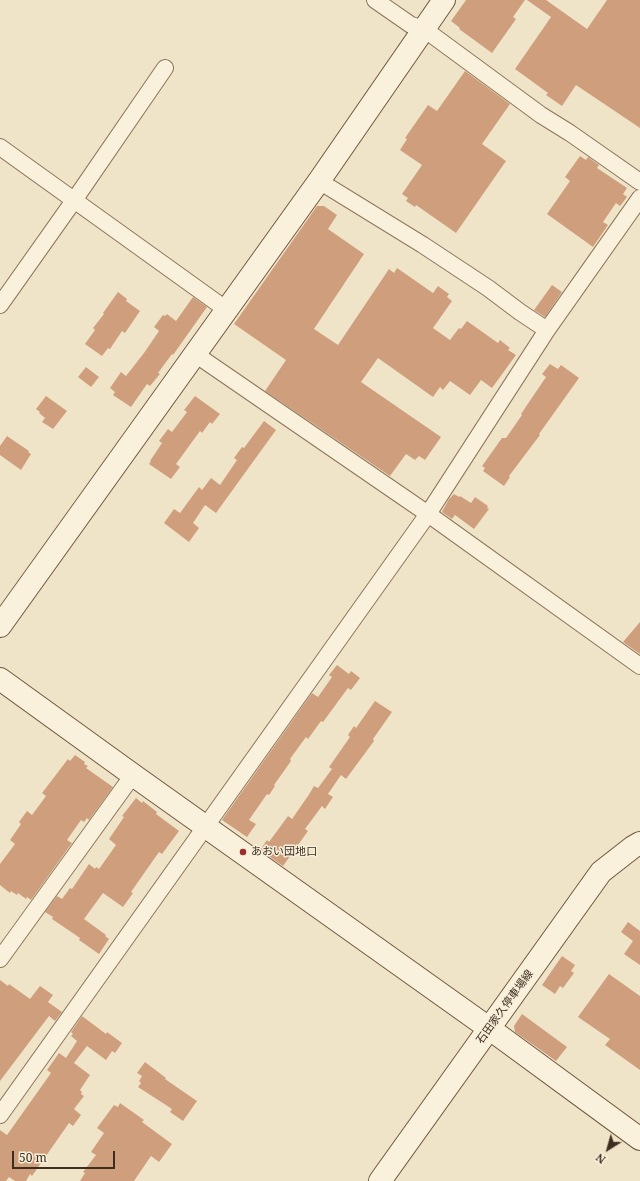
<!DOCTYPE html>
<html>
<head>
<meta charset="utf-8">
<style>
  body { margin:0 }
  #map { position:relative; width:640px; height:1181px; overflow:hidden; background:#f0e4c8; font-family:"Noto Serif",serif }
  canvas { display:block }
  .north { position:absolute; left:588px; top:1129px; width:40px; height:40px; -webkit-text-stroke:3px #f7eed8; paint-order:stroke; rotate:217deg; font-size:11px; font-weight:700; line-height:16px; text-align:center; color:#3d2e20 }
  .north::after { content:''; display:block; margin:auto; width:14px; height:18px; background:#3d2e20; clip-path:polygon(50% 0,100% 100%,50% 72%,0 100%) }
  .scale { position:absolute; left:12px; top:1151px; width:103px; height:18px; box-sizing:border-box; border:2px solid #3d2e20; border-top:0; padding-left:5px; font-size:12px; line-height:14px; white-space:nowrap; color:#3d2e20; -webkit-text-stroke:3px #f7eed8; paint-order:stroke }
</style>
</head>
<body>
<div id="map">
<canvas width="640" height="1181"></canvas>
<div class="north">N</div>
<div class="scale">50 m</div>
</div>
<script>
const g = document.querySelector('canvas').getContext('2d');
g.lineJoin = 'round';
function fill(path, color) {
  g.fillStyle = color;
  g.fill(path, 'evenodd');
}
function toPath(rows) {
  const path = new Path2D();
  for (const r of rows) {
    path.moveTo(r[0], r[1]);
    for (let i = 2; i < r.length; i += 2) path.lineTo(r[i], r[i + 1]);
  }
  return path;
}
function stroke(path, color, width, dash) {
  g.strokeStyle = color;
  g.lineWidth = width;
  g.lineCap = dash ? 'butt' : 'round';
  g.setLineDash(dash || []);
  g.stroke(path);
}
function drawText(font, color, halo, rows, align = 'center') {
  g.font = font + ' "Noto Serif","Noto Sans JP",serif';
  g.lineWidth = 3;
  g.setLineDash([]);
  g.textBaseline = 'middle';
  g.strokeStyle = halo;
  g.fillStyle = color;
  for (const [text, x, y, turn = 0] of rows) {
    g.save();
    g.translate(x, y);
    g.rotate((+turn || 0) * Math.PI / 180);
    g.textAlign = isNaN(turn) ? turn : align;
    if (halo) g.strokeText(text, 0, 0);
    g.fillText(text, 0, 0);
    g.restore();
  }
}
fill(toPath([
  [466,0,525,0,513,17,516,19,492,53,459,29,460,28,451,21],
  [527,0,546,0,587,29,607,0,640,0,640,128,576,85,562,106,546,95,548,93,515,69,551,17],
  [465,71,510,104,482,144,506,161,456,233,416,205,415,207,406,201,408,198,402,194,422,165,400,150,407,139,405,138,428,105,437,111],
  [580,156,586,160,588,157,599,165,597,168,627,188,623,194,627,197,620,206,616,203,603,222,608,225,593,247,547,214,570,181,565,177],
  [317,206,324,206,337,215,328,229,364,254,314,329,338,345,389,269,394,273,397,268,433,293,438,286,449,294,447,297,452,301,433,328,450,340,459,328,461,329,467,321,498,343,500,340,510,348,508,350,516,355,492,388,481,380,470,395,450,381,443,390,440,387,433,397,378,358,361,382,441,437,425,460,419,456,415,460,406,454,390,476,265,391,286,360,234,324],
  [552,285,562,292,545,317,534,310],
  [118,292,127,299,126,301,140,311,125,333,122,331,110,349,108,348,102,356,85,344,95,330,93,328,104,314,103,313],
  [193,297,207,307,173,355,172,354,158,373,160,374,150,386,147,384,131,407,113,395,115,392,110,388,121,372,126,376,144,353,159,331,154,327,163,315,165,316,167,314,176,321],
  [550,364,558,369,561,365,579,378,539,434,540,435,509,476,510,477,504,486,483,471,485,468,482,466,502,438,506,438,522,415,521,414,546,377,542,374],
  [86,367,99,377,91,387,78,377],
  [46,396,67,411,53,429,42,422,45,418,39,413,40,412,36,409],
  [195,396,220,414,212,424,210,422,202,433,200,431,176,464,180,467,171,479,149,464,151,461,150,461,162,443,159,441,168,429,172,432,187,412,184,410],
  [264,421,276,430,216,513,205,505,193,523,199,528,189,542,164,523,174,509,180,513,199,487,202,490,211,478,220,485,237,460,234,458,242,447,244,448],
  [7,436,29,451,28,452,31,454,21,470,0,455,0,446],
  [454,494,459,497,460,496,471,503,475,497,488,506,487,508,489,509,474,529,455,515,452,519,442,512,449,499],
  [640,622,640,654,623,642],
  [337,665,349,674,351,671,360,678,351,690,348,688,323,722,321,721,308,739,306,737,290,759,291,761,274,785,275,786,269,795,267,794,249,820,256,824,247,837,222,820,312,693,318,697,332,677,329,675],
  [375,701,392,712,373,739,374,741,346,779,341,775,328,794,333,797,325,809,322,806,305,829,308,831,283,866,260,850,267,840,269,842,288,816,292,819,308,796,314,786,318,788,332,769,329,767,350,737,348,735,354,726,356,728],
  [75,755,85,762,84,764,88,766,86,768,113,787,89,820,87,818,84,822,81,820,67,840,72,843,31,900,27,897,26,899,18,893,17,895,11,891,10,893,0,885,0,864,15,844,10,840,21,824,19,822,27,811,32,815,46,796,42,793,68,759,70,761],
  [136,798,142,803,143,801,157,812,156,814,179,831,162,854,159,852,131,892,133,893,123,907,103,893,84,919,106,935,105,936,109,939,99,954,79,940,80,938,52,919,53,917,45,912,57,896,62,899,70,888,72,889,89,864,95,869,96,867,99,869,116,845,109,839,124,817,122,816],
  [628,922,640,931,640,965,624,954,633,941,621,932],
  [562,956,575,965,571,971,574,973,563,988,560,986,555,994,542,985],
  [609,974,640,996,640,1070,605,1045,610,1039,578,1017],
  [0,980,8,986,9,984,30,999,40,986,53,995,48,1002,62,1012,55,1021,49,1016,0,1081],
  [522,1014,567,1047,556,1061,515,1032,514,1026],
  [82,1016,106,1034,107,1032,122,1043,115,1053,112,1051,106,1060,87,1046,74,1063,90,1075,80,1090,82,1092,81,1094,84,1096,74,1109,81,1115,73,1126,69,1123,32,1176,30,1174,26,1181,15,1181,9,1177,6,1181,0,1181,0,1130,7,1135,51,1073,47,1070,59,1053,66,1058,77,1041,71,1036,73,1034,71,1032],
  [145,1062,166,1078,165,1079,197,1101,183,1121,170,1112,172,1109,138,1087,141,1083,139,1081,142,1076,137,1073],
  [120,1103,144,1120,142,1122,172,1144,159,1162,151,1156,134,1181,80,1181,85,1173,83,1172,96,1155,91,1152,104,1133,97,1128,114,1105,118,1107]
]), '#cf9f7d');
const street = toPath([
  [375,0,411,25,424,29,541,115,570,133,640,182],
  [0,147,227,310],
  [319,181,423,245,488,288,520,312,547,330],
  [0,305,75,199,165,68],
  [195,354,428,514,640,666],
  [0,959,133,775],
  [0,1115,428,514,547,330,640,198]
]);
const secondary = toPath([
  [0,626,319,181,444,0],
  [0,679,133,775,490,1029,640,1139],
  [380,1181,601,872,633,847,640,843]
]);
stroke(street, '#8d765c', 18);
stroke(secondary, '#6f573f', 24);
stroke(street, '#faf1dc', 16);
stroke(secondary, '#faf1dc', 22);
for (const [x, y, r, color] of [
  [243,852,4,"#9e2a2b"]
]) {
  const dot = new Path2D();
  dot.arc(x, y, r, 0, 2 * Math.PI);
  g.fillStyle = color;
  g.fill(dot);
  stroke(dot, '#f7eed8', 1.5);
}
drawText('11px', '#3d2e20', '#f7eed8', [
  ["あおい団地口",251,852]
], 'left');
drawText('11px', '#3d2e20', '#f7eed8', [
  ["石田家久停車場線",505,1007,-54]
]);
</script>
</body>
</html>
